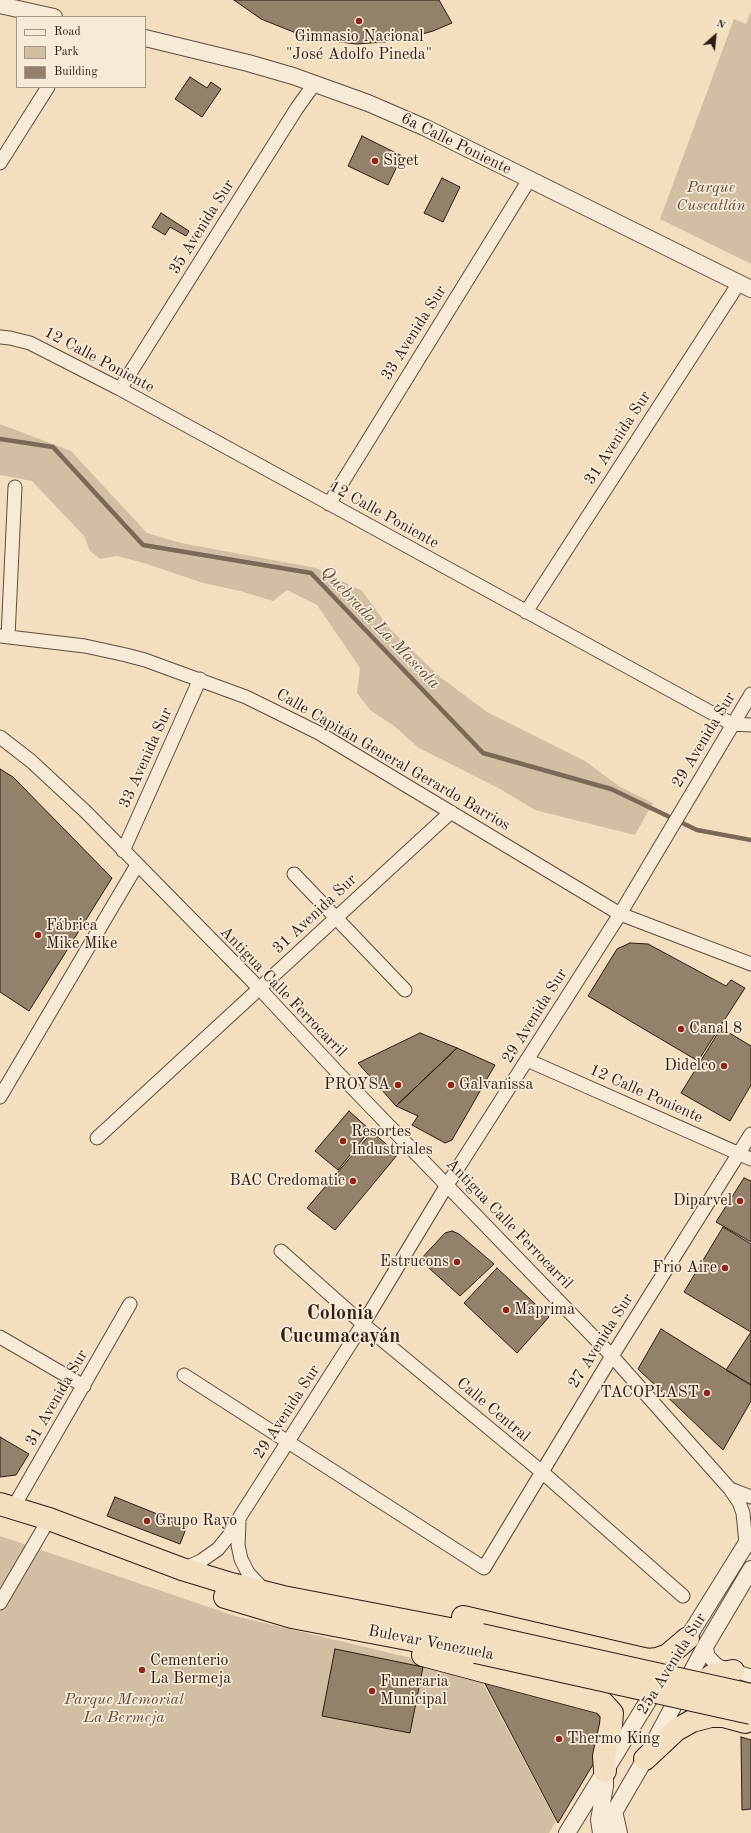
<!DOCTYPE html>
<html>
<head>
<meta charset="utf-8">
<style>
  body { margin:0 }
  #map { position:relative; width:751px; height:1833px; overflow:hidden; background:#f3dfc0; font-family:"Old Standard TT",serif }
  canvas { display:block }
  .legend { position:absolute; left:16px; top:16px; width:130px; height:72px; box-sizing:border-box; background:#f7ead6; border:1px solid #a79788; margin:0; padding:5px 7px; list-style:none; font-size:12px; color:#2e1b12 }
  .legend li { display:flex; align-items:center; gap:8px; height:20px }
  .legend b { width:20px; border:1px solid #a79788 }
  .north { position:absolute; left:695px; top:16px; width:40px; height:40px; -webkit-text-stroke:3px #f7ead6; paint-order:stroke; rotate:27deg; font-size:11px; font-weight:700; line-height:16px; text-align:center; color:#2e1b12 }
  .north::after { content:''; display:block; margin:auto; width:14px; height:18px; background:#2e1b12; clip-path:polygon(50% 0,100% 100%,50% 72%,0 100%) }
</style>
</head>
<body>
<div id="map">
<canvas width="751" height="1833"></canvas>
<ul class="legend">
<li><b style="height:5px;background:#f7ead6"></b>Road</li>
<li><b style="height:11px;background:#d2bea2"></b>Park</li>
<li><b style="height:11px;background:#94816c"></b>Building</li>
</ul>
<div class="north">N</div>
</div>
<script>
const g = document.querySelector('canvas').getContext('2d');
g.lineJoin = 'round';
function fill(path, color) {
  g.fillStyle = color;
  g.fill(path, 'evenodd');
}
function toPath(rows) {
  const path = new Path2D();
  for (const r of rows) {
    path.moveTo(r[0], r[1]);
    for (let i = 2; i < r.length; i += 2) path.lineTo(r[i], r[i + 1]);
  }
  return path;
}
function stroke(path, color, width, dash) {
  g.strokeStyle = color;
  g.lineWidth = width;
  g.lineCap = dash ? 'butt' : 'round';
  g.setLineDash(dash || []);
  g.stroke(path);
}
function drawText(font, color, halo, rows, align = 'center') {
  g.font = font + ' "Old Standard TT",serif';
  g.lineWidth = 3.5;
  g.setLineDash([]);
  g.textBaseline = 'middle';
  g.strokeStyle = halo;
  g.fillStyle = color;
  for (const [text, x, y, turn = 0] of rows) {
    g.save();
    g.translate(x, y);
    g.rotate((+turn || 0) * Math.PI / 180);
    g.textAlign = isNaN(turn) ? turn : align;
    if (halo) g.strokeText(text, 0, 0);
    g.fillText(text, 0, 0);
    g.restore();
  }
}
fill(toPath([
  [751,11,751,264,660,219,734,19,746,24],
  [0,424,71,451,147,533,181,543,316,568,362,591,390,629,440,677,487,712,585,761,620,787,653,803,635,835,535,810,502,790,419,748,394,726,370,710,357,693,360,668,317,605,287,590,273,601,240,591,203,583,144,563,117,556,100,559,90,551,84,536,32,481,0,475],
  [0,1536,235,1616,478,1674,556,1821,549,1833,0,1833]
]), '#d2bea2');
stroke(toPath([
  [0,439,53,447,143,545,311,573,483,753,611,789,697,830,751,840]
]), '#7c6857', 4.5);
const building = toPath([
  [234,0,439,0,452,23,433,31,412,37,385,42,356,44,325,40,296,33,261,19,234,0],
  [190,77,207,88,211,82,221,89,202,117,175,99,190,77],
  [362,136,402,156,388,185,348,166,362,136],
  [442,178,460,187,443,222,424,213,442,178],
  [161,213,189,231,186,236,170,227,165,235,152,227,161,213],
  [0,769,13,777,112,878,29,1011,0,992,0,769],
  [630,943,648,944,726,986,731,980,745,988,698,1061,588,996,617,949,630,943],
  [721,1028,751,1046,751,1085,730,1121,681,1093,721,1028],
  [420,1033,457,1048,396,1106,358,1063,420,1033],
  [457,1048,495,1065,452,1140,445,1143,412,1125,418,1116,396,1106,457,1048],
  [349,1111,370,1130,338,1170,315,1151,349,1111],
  [372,1132,398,1154,335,1230,307,1208,372,1132],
  [744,1178,751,1181,751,1242,716,1222,744,1178],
  [723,1227,751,1244,751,1332,684,1292,723,1227],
  [452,1231,459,1234,494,1264,460,1296,420,1260,445,1233,452,1231],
  [497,1268,549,1317,517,1353,464,1303,497,1268],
  [661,1329,751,1385,751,1401,723,1450,638,1369,661,1329],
  [751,1332,751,1385,726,1370,751,1332],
  [0,1437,29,1454,16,1475,0,1477,0,1437],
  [115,1497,187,1526,180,1544,107,1516,115,1497],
  [335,1649,423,1667,410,1733,322,1716,335,1649],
  [480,1674,591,1701,606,1727,601,1751,558,1823,480,1674],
  [741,1737,751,1740,751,1809,742,1810,741,1737]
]);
fill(building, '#94816c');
stroke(building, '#2e1b12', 1);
const minor = toPath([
  [0,163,48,87],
  [0,337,10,338,30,343,120,389,732,724,751,725],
  [120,389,297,108,315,83],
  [329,504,529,180],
  [526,612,739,283],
  [0,636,85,646,126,655,145,660,246,697,319,733,620,914,751,964],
  [8,637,15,487],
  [0,737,31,761,87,813,259,988,338,1073,612,1356,730,1489,739,1502,743,1513,746,1543],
  [123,851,200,679],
  [294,874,405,990],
  [527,1060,751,1159],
  [0,1097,137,865],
  [97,1138,451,812],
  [281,1251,363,1324,542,1472,683,1596],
  [0,1337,84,1386],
  [184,1375,484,1568,612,1356,751,1134],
  [730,1489,751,1497],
  [13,1508,130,1304],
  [239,1523,238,1545,241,1559,248,1573,263,1589],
  [183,1569,201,1561,218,1549,231,1533,241,1515,363,1324,447,1185,620,914,751,694],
  [0,1603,49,1519],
  [706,1645,708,1656,718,1666,751,1676]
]);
const tertiary = toPath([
  [0,5,54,17],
  [145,38,248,63,293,76,368,103,426,128,751,289],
  [682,1647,751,1536],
  [614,1811,619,1833],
  [567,1833,659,1683],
  [601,1833,599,1820,605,1786,605,1774],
  [602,1833,645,1759,706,1645,751,1569]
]);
const trunk = toPath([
  [0,1504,49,1519,182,1569,231,1584,283,1597,481,1635],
  [225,1597,292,1617,476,1652],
  [463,1617,648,1660,657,1659,668,1655,688,1638],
  [423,1655,603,1703,612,1713,611,1725,604,1756,605,1771],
  [703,1701,701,1697,702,1689,706,1680,713,1675,733,1671],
  [645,1759,676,1730,692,1721,711,1716,723,1716,745,1722]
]);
stroke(minor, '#5f4c3e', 15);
stroke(tertiary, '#5f4c3e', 18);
stroke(trunk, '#2e1b12', 24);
stroke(minor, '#f7ead6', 13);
stroke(tertiary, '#f7ead6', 16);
stroke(trunk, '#f3dfc0', 22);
const trunkBridge = toPath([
  [481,1635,751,1695],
  [476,1652,751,1713]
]);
stroke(trunkBridge, '#2e1b12', 24, []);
stroke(trunkBridge, '#f3dfc0', 22);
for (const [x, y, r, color] of [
  [359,21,4,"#8f2418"],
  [375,161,4,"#8f2418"],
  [38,935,4,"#8f2418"],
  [681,1029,4,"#8f2418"],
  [724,1066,4,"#8f2418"],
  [398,1085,4,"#8f2418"],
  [451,1085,4,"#8f2418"],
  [343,1141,4,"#8f2418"],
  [353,1181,4,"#8f2418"],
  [740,1201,4,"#8f2418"],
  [457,1262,4,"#8f2418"],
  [725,1268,4,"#8f2418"],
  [506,1310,4,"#8f2418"],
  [707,1393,4,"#8f2418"],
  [147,1521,4,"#8f2418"],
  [142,1670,4,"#8f2418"],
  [372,1691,4,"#8f2418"],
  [559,1739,4,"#8f2418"]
]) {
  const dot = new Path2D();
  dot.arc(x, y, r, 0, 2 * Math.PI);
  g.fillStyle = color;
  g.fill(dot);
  stroke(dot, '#f7ead6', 1.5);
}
drawText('16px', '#2e1b12', '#f7ead6', [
  ["Gimnasio Nacional",359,37,"center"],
  ["\"José Adolfo Pineda\"",359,55,"center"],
  ["Siget",383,161],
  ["Fábrica",46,926],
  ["Mike Mike",46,944],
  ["Canal 8",689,1029],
  ["Didelco",716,1066,"right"],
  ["PROYSA",390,1085,"right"],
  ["Galvanissa",459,1085],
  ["Resortes",351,1132],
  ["Industriales",351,1150],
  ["BAC Credomatic",345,1181,"right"],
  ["Diparvel",732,1201,"right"],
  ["Estrucons",449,1262,"right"],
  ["Frio Aire",717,1268,"right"],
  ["Maprima",514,1310],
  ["TACOPLAST",699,1393,"right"],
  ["Grupo Rayo",155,1521],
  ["Cementerio",150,1661],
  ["La Bermeja",150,1679],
  ["Funeraria",380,1682],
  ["Municipal",380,1700],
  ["Thermo King",567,1739]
], 'left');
drawText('16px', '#2e1b12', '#f7ead6', [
  ["6a Calle Poniente",456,144,26],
  ["35 Avenida Sur",202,227,-58],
  ["33 Avenida Sur",414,333,-58],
  ["12 Calle Poniente",99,360,28],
  ["31 Avenida Sur",618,438,-57],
  ["12 Calle Poniente",384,515,29],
  ["29 Avenida Sur",704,740,-59],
  ["33 Avenida Sur",146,758,-66],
  ["Calle Capitán General Gerardo Barrios",393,760,30],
  ["31 Avenida Sur",315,914,-43],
  ["Antigua Calle Ferrocarril",283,992,46],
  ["29 Avenida Sur",535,1016,-58],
  ["12 Calle Poniente",646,1094,24],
  ["Antigua Calle Ferrocarril",509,1224,46],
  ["27 Avenida Sur",601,1341,-58],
  ["31 Avenida Sur",57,1398,-60],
  ["Calle Central",493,1410,40],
  ["29 Avenida Sur",287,1412,-57],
  ["Bulevar Venezuela",431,1643,11],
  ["25a Avenida Sur",672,1664,-58]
]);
drawText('italic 16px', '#5f4c3d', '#f7ead6', [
  ["Parque",711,188],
  ["Cuscatlán",711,206],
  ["Parque Memorial",124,1700],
  ["La Bermeja",124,1718]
]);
drawText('italic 17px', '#624f40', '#f7ead6', [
  ["Quebrada La Mascota",380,628,46]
]);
drawText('bold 20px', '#2e1b12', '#f7ead6', [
  ["Colonia",340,1314],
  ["Cucumacayán",340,1337]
]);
</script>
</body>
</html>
